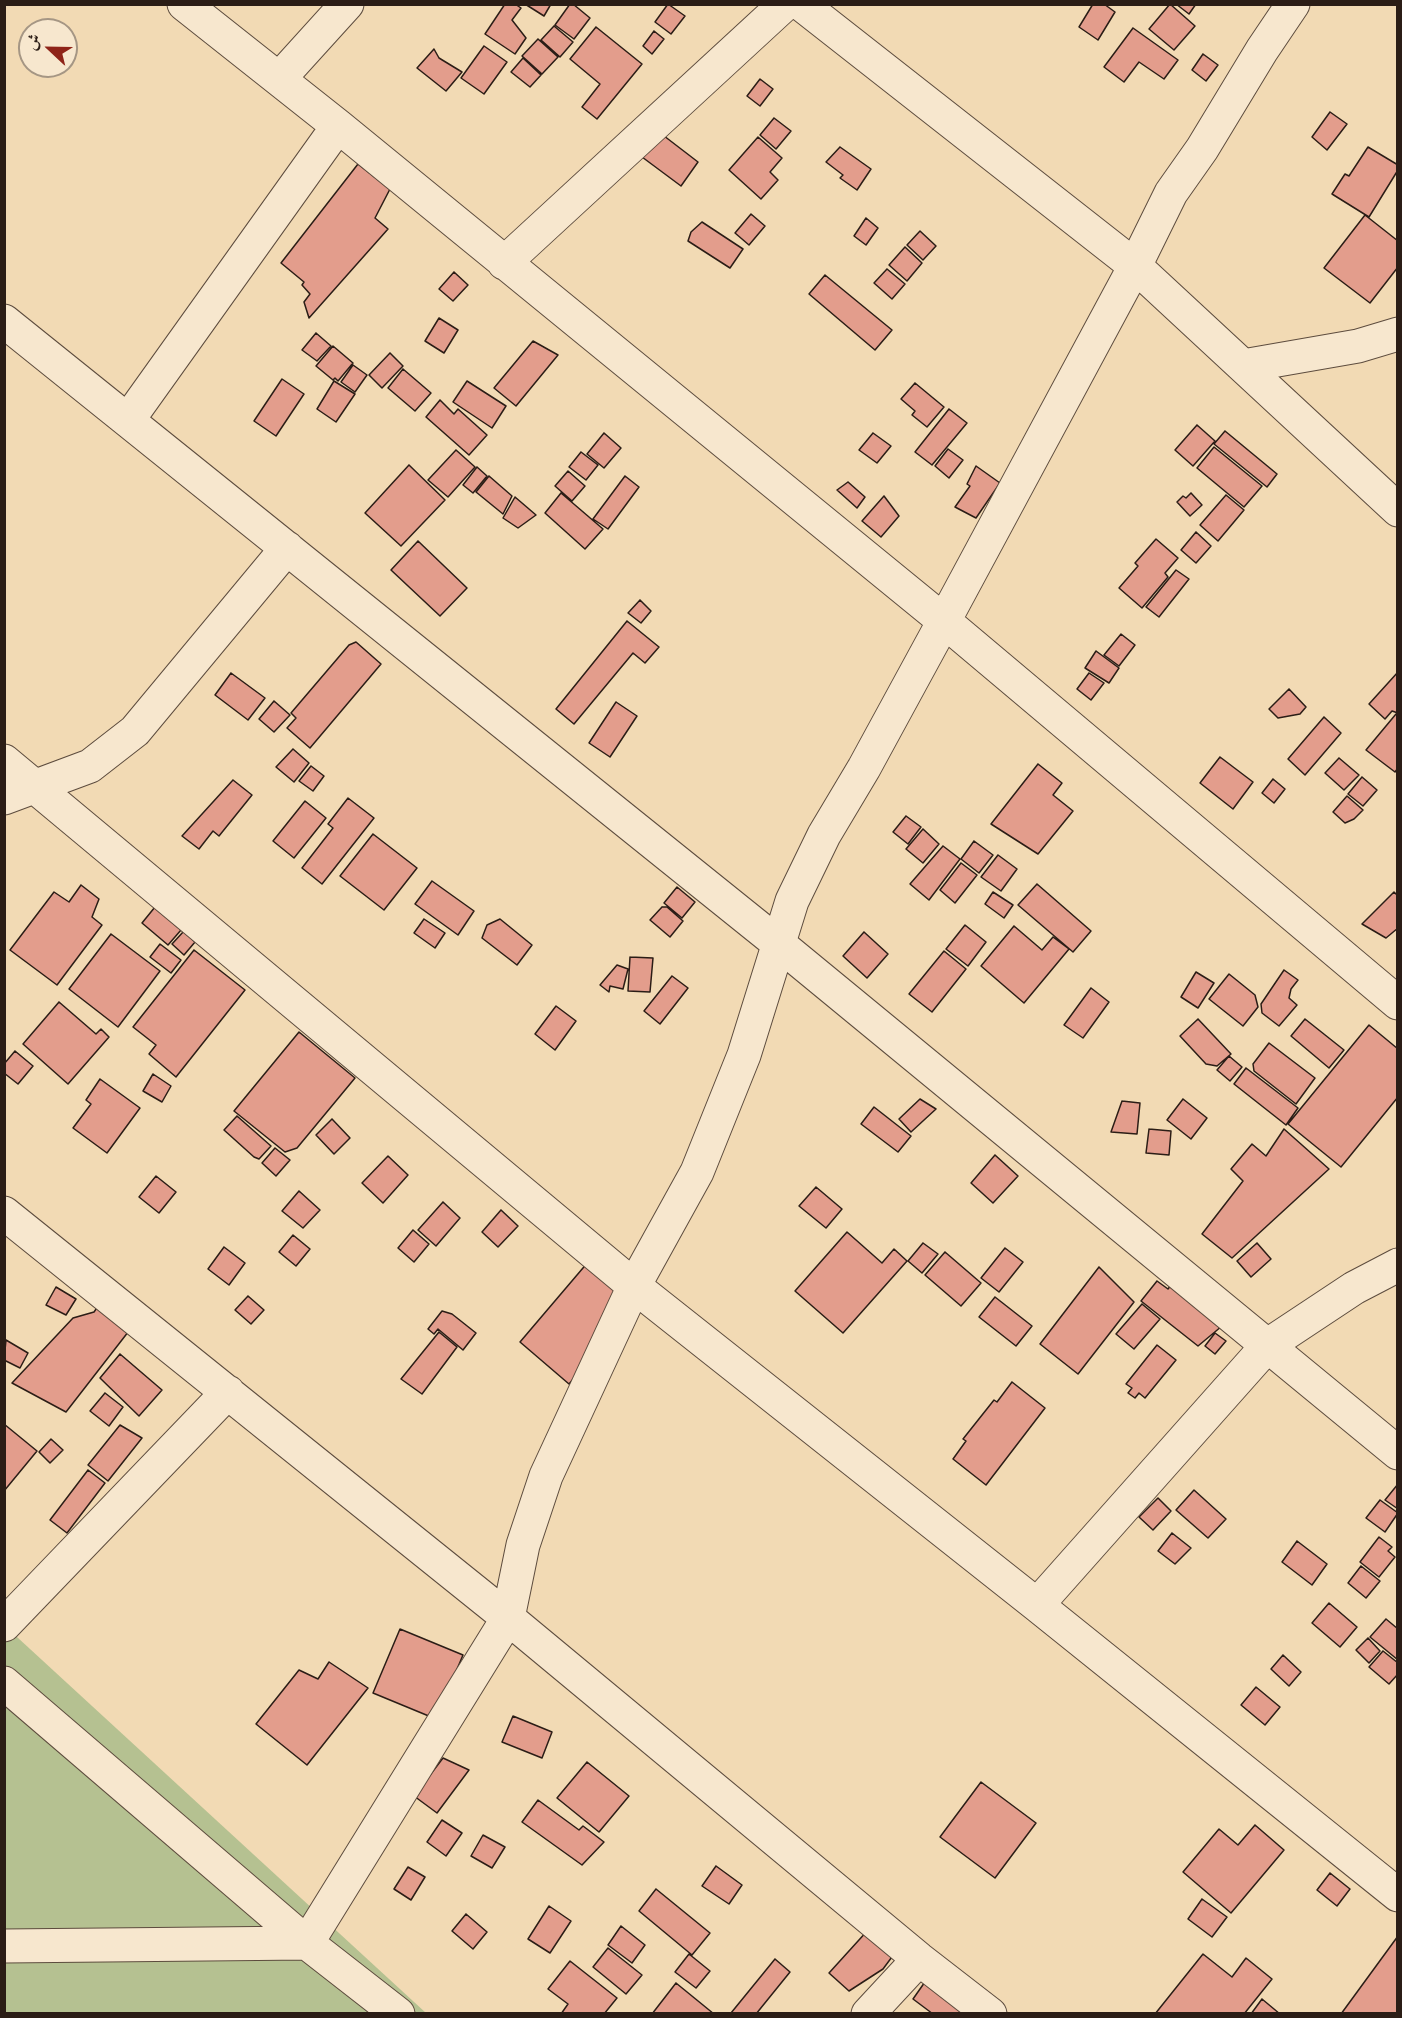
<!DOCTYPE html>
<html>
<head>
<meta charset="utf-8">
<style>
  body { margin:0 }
  #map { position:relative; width:1402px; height:2018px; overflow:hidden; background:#f2dab4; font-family:"EB Garamond",Amiri,serif }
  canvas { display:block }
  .frame { position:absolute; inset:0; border:6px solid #2b1d16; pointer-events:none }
  .north { position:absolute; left:18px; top:18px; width:60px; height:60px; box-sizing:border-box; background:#f7e7ce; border:2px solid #a59684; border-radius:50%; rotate:292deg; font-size:16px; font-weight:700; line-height:24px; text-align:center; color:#2b1d16 }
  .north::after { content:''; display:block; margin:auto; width:21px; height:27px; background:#8f2418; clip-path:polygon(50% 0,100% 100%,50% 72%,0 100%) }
</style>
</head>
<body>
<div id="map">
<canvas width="1402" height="2018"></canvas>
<div class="frame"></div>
<div class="north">ش</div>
</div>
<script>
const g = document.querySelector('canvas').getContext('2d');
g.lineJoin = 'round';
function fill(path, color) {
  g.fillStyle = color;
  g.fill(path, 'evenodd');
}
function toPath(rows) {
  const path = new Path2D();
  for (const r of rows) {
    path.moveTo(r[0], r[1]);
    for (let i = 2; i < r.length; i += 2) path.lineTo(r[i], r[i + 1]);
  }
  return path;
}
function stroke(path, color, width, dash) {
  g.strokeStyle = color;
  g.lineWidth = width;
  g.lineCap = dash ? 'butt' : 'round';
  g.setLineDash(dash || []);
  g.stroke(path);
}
fill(toPath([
  [5,1626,426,2013,5,2013]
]), '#b5c191');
const building = toPath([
  [505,4,515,4,521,8,512,20,526,38,515,54,485,34,505,4],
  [525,4,551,4,544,16,525,4],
  [570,4,573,4,590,18,574,39,555,25,570,4],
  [668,4,685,16,671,34,655,22,668,4],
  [1093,4,1104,4,1115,12,1098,40,1079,27,1093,4],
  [1170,4,1195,26,1174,50,1149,29,1170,4],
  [1176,4,1196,4,1189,14,1176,4],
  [554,26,573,42,560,57,541,40,554,26],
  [596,27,642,64,597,119,582,107,600,84,570,59,596,27],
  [1133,28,1178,60,1164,79,1139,62,1124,82,1104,67,1133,28],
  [654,31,664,39,652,54,643,46,654,31],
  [538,39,558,57,542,74,522,56,538,39],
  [484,46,507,62,484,94,461,78,484,46],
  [434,49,439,58,462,72,446,91,417,68,434,49],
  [1203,54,1218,65,1206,81,1192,70,1203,54],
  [523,58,541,75,530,87,511,72,523,58],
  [760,79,773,89,760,106,747,96,760,79],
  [1330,112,1347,124,1327,150,1312,137,1330,112],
  [774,118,791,131,776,149,760,135,774,118],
  [655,129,698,162,681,186,638,154,655,129],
  [758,137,782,158,770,172,778,180,761,199,729,170,758,137],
  [840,147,871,169,857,190,840,178,843,175,826,162,840,147],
  [1368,147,1398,165,1398,170,1369,217,1332,194,1345,174,1349,176,1368,147],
  [358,164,390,189,375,218,388,229,309,318,304,302,310,294,302,285,304,282,281,263,358,164],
  [751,214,765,226,749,245,735,233,751,214],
  [1365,215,1398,241,1398,267,1370,303,1324,268,1365,215],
  [866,218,878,228,866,245,854,236,866,218],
  [702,222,743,249,730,268,688,241,691,232,702,222],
  [920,231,936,246,923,260,907,245,920,231],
  [905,247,922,263,907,281,889,265,905,247],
  [887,269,905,284,892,299,874,283,887,269],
  [454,272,468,285,453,301,439,289,454,272],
  [825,275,892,330,875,350,809,294,825,275],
  [439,318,458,330,444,353,425,341,439,318],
  [316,333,331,346,317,361,302,350,316,333],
  [533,341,558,355,516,406,494,388,533,341],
  [333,346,353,363,338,381,335,378,333,380,316,366,333,346],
  [390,353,403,366,382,388,369,375,390,353],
  [353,365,367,375,355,392,341,382,353,365],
  [403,369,431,393,415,411,388,388,403,369],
  [282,379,304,394,276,436,254,421,282,379],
  [334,381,355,394,336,422,317,409,334,381],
  [467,381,506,406,492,428,453,402,467,381],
  [915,383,944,407,927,427,912,415,915,411,901,399,915,383],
  [440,400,454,414,458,409,487,435,469,455,426,417,440,400],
  [949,409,967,423,932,465,915,452,949,409],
  [1197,425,1215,441,1193,466,1175,450,1197,425],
  [1225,431,1277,474,1267,487,1214,444,1225,431],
  [604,433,621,448,604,468,587,454,604,433],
  [873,433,891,446,877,463,859,450,873,433],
  [1214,447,1262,486,1244,507,1197,468,1214,447],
  [948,449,963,460,949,478,935,466,948,449],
  [456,450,475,467,448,497,428,480,456,450],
  [581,452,598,465,586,480,569,467,581,452],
  [409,465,445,500,401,546,365,513,409,465],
  [976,466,1000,483,976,518,955,507,970,486,967,484,976,466],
  [477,467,487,476,473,493,463,485,477,467],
  [568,471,585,486,572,501,555,486,568,471],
  [489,476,512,496,503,514,476,492,489,476],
  [625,476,639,487,608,529,593,519,625,476],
  [848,482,865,497,857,508,837,490,848,482],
  [561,493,603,529,585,549,545,513,561,493],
  [1191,493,1202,505,1190,516,1177,502,1183,496,1186,498,1191,493],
  [1226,495,1244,510,1218,541,1200,525,1226,495],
  [884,496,899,516,881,537,862,521,884,496],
  [515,497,536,515,518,528,503,518,515,497],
  [1196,532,1211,546,1196,563,1181,550,1196,532],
  [1156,539,1178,558,1165,573,1168,577,1142,608,1119,588,1138,566,1135,563,1156,539],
  [418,541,467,588,440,616,391,570,418,541],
  [1176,570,1189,579,1159,617,1146,607,1176,570],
  [640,600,651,611,641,623,628,613,640,600],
  [627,621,659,647,645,663,633,653,574,724,556,709,627,621],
  [1121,634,1135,645,1119,666,1104,655,1121,634],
  [356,642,381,664,310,748,287,728,296,718,291,713,349,645,356,642],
  [1096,651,1119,668,1109,683,1085,668,1096,651],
  [1398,672,1398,713,1392,711,1385,719,1369,704,1398,672],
  [231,673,265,698,248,720,215,695,231,673],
  [1089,673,1104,683,1091,700,1077,689,1089,673],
  [1289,689,1306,707,1300,714,1278,718,1269,709,1289,689],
  [274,701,290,715,274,732,259,719,274,701],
  [616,702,637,716,610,757,589,743,616,702],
  [1396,714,1398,715,1398,768,1395,772,1366,750,1396,714],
  [1324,717,1341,733,1305,775,1288,759,1324,717],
  [293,749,309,763,294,782,276,767,293,749],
  [1220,757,1253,782,1233,809,1200,783,1220,757],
  [1339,758,1359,775,1344,790,1325,773,1339,758],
  [1038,764,1062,783,1053,795,1073,811,1038,854,991,824,1038,764],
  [311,766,324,776,313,791,299,781,311,766],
  [1362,777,1377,790,1363,806,1348,794,1362,777],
  [1273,779,1285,789,1274,803,1262,793,1273,779],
  [233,780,252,795,219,836,213,831,199,849,182,836,233,780],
  [1347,796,1363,810,1354,819,1345,823,1333,812,1347,796],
  [348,798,374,818,322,884,302,868,333,828,328,824,348,798],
  [305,801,326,818,294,858,273,841,305,801],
  [906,816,921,827,908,844,893,832,906,816],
  [923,829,939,844,923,863,906,849,923,829],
  [373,834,417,868,384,910,340,876,373,834],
  [974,841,993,855,979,873,961,859,974,841],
  [943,846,960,859,929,900,910,884,943,846],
  [998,855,1017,869,1001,891,981,877,998,855],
  [961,863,977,875,955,903,940,890,961,863],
  [432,881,474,911,458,935,415,904,432,881],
  [1037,884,1091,931,1073,952,1018,905,1037,884],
  [81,885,99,899,92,917,102,925,57,985,10,950,54,892,69,902,81,885],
  [677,887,695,902,682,918,664,903,677,887],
  [993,892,1013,905,1004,918,985,904,993,892],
  [1394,892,1398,896,1398,928,1386,938,1362,924,1394,892],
  [155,907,181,930,168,945,142,923,155,907],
  [662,907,667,907,683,921,670,937,650,920,662,907],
  [424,919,445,933,435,948,414,933,424,919],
  [500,919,532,945,517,965,482,938,487,925,500,919],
  [965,925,986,942,968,966,946,949,965,925],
  [1014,926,1042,950,1053,937,1069,949,1024,1003,981,966,1014,926],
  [184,931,195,942,184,955,172,944,184,931],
  [864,932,888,954,867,978,843,956,864,932],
  [111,934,160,971,118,1027,69,989,111,934],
  [160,944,181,960,171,973,150,957,160,944],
  [194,950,245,990,176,1077,149,1054,156,1045,133,1027,194,950],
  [944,951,966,969,932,1012,909,994,944,951],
  [630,957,653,958,650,992,628,991,630,957],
  [617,965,628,969,623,989,610,986,609,992,600,985,617,965],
  [1284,970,1298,980,1291,989,1289,998,1297,1005,1279,1026,1262,1013,1261,1004,1284,970],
  [1196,972,1214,983,1198,1008,1181,997,1196,972],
  [1229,974,1255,995,1258,1007,1243,1026,1209,999,1229,974],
  [672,976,688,988,660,1024,644,1011,672,976],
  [1091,988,1109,1002,1083,1038,1064,1025,1091,988],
  [59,1002,96,1034,101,1029,109,1037,68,1084,23,1044,59,1002],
  [556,1006,576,1021,555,1050,535,1034,556,1006],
  [1198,1019,1231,1054,1217,1066,1206,1064,1180,1036,1198,1019],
  [1305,1019,1344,1050,1329,1068,1291,1036,1305,1019],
  [1369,1025,1398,1049,1398,1097,1341,1167,1288,1124,1369,1025],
  [299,1032,355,1078,297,1148,285,1152,234,1111,299,1032],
  [1269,1043,1315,1078,1296,1104,1254,1071,1253,1064,1269,1043],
  [15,1051,33,1066,18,1084,4,1073,4,1064,15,1051],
  [1229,1056,1242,1067,1230,1081,1217,1070,1229,1056],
  [1246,1068,1298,1108,1286,1125,1234,1084,1246,1068],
  [153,1074,171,1086,162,1102,143,1091,153,1074],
  [100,1079,140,1108,107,1153,73,1128,91,1104,86,1100,100,1079],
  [920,1099,936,1109,911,1132,899,1119,920,1099],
  [1183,1099,1207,1118,1191,1139,1167,1120,1183,1099],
  [1122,1101,1140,1103,1137,1134,1111,1132,1122,1101],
  [874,1107,911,1136,898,1152,861,1124,874,1107],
  [237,1116,271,1146,259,1159,254,1157,224,1130,237,1116],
  [332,1119,350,1138,334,1154,316,1135,332,1119],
  [1149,1129,1171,1131,1169,1155,1146,1153,1149,1129],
  [1284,1129,1329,1169,1232,1258,1202,1234,1243,1181,1231,1169,1252,1144,1266,1156,1284,1129],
  [275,1148,290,1160,276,1176,262,1163,275,1148],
  [995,1155,1018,1176,993,1203,971,1183,995,1155],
  [388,1156,408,1175,383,1203,362,1183,388,1156],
  [156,1176,176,1192,159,1213,139,1197,156,1176],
  [816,1187,842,1209,826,1228,799,1206,816,1187],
  [299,1191,320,1210,303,1228,282,1211,299,1191],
  [443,1202,460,1218,436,1246,418,1230,443,1202],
  [501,1210,518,1226,498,1247,482,1232,501,1210],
  [413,1230,429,1244,414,1262,398,1248,413,1230],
  [847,1232,882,1263,894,1249,907,1261,843,1333,795,1291,847,1232],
  [293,1235,310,1249,296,1266,279,1252,293,1235],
  [923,1243,938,1254,922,1273,908,1261,923,1243],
  [1257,1243,1271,1259,1251,1277,1237,1261,1257,1243],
  [224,1247,245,1263,229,1285,208,1269,224,1247],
  [600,1248,649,1290,569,1384,520,1342,600,1248],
  [1005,1248,1023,1262,999,1292,981,1278,1005,1248],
  [945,1252,981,1283,961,1306,925,1275,945,1252],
  [1099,1267,1134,1302,1078,1374,1040,1344,1099,1267],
  [1157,1281,1168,1289,1171,1285,1222,1326,1198,1346,1141,1301,1157,1281],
  [56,1287,76,1299,66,1315,46,1305,56,1287],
  [248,1296,264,1310,251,1324,235,1310,248,1296],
  [995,1297,1032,1326,1016,1346,979,1317,995,1297],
  [101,1302,132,1327,66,1412,12,1383,73,1318,94,1312,101,1302],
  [1142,1304,1160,1319,1134,1349,1116,1334,1142,1304],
  [442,1311,452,1314,476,1333,463,1350,438,1329,434,1334,428,1329,442,1311],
  [439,1332,457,1347,422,1394,401,1379,439,1332],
  [1215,1333,1226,1341,1215,1354,1205,1346,1215,1333],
  [6,1340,28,1353,20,1368,4,1360,6,1340],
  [1157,1345,1176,1360,1145,1398,1139,1393,1135,1398,1128,1393,1132,1388,1126,1384,1157,1345],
  [120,1354,162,1390,139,1416,100,1378,120,1354],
  [1012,1382,1045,1408,986,1485,953,1459,966,1441,963,1439,994,1400,997,1402,1012,1382],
  [105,1393,123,1407,109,1426,90,1411,105,1393],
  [4,1424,37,1451,4,1491,4,1424],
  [120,1425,142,1438,108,1481,88,1465,120,1425],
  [51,1439,63,1450,50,1463,39,1452,51,1439],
  [88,1470,105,1483,67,1533,50,1520,88,1470],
  [1398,1484,1398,1509,1385,1500,1398,1484],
  [1194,1490,1226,1519,1208,1538,1176,1510,1194,1490],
  [1158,1498,1171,1511,1153,1530,1139,1517,1158,1498],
  [1380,1500,1398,1513,1385,1532,1366,1518,1380,1500],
  [1172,1533,1191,1548,1175,1564,1158,1551,1172,1533],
  [1379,1537,1392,1547,1388,1551,1395,1557,1379,1577,1360,1562,1379,1537],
  [1297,1541,1327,1564,1312,1585,1282,1562,1297,1541],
  [1361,1566,1380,1581,1366,1598,1348,1583,1361,1566],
  [1329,1603,1357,1627,1340,1647,1312,1623,1329,1603],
  [1386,1619,1398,1629,1398,1660,1370,1637,1386,1619],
  [400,1629,463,1655,436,1719,373,1693,400,1629],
  [1368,1638,1380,1651,1369,1663,1356,1650,1368,1638],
  [1383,1651,1398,1663,1398,1674,1389,1684,1369,1667,1383,1651],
  [1283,1655,1301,1672,1289,1686,1271,1669,1283,1655],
  [329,1662,368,1688,307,1765,256,1724,299,1670,318,1679,329,1662],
  [1256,1687,1280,1707,1265,1725,1241,1705,1256,1687],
  [513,1716,552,1732,542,1758,502,1742,513,1716],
  [443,1758,469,1770,437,1813,414,1796,443,1758],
  [587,1762,629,1796,599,1832,557,1798,587,1762],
  [981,1782,1036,1823,995,1878,940,1837,981,1782],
  [538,1800,579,1830,583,1826,604,1842,582,1865,522,1822,538,1800],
  [442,1820,462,1833,446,1856,427,1842,442,1820],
  [1255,1825,1284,1850,1231,1913,1183,1872,1219,1829,1238,1845,1255,1825],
  [483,1835,505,1847,492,1868,471,1856,483,1835],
  [716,1866,742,1885,729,1904,702,1886,716,1866],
  [408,1867,425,1877,411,1900,394,1889,408,1867],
  [1330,1873,1350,1889,1337,1906,1317,1890,1330,1873],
  [656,1889,710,1933,692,1955,639,1911,656,1889],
  [1202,1899,1227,1917,1212,1937,1188,1919,1202,1899],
  [549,1906,571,1921,550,1953,528,1939,549,1906],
  [466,1914,487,1932,473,1949,452,1931,466,1914],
  [878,1919,906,1938,883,1969,849,1991,829,1973,878,1919],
  [621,1926,645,1945,632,1963,608,1945,621,1926],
  [1398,1936,1398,2014,1341,2014,1398,1936],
  [608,1948,642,1975,626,1994,593,1967,608,1948],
  [689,1954,710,1971,696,1988,675,1972,689,1954],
  [1203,1954,1232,1977,1246,1958,1272,1979,1244,2014,1155,2014,1203,1954],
  [775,1959,790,1972,756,2014,732,2014,731,2013,775,1959],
  [570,1961,617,1998,604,2014,561,2014,568,2004,548,1989,570,1961],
  [927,1979,974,2014,933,2014,913,1999,927,1979],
  [676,1983,714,2014,652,2014,676,1983],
  [1262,1999,1280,2014,1251,2014,1262,1999]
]);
fill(building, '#e39d8c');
stroke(building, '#2b1d16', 1.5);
const minor = toPath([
  [184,4,338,126,944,621,1398,1003],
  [801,4,1135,266,1398,510],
  [279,79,347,4],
  [504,263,785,4],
  [4,321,779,944,1398,1453],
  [1243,366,1358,346,1398,334],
  [128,420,338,126],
  [4,761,634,1286,1037,1605,1398,1895],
  [4,798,90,766,135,731,287,548],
  [4,1213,508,1618,919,1959,990,2014],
  [1037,1605,1268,1345,1354,1288,1398,1265],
  [4,1625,228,1392],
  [4,1683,307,1943,398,2014],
  [4,1946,307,1943,508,1618,523,1545,546,1476,634,1286,697,1172,744,1055,792,901,824,835,864,768,944,621,1135,266,1171,193,1202,149,1262,50,1293,4],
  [868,2014,919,1959]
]);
stroke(minor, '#5d4c3e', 35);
stroke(minor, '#f7e7ce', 33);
</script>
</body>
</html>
